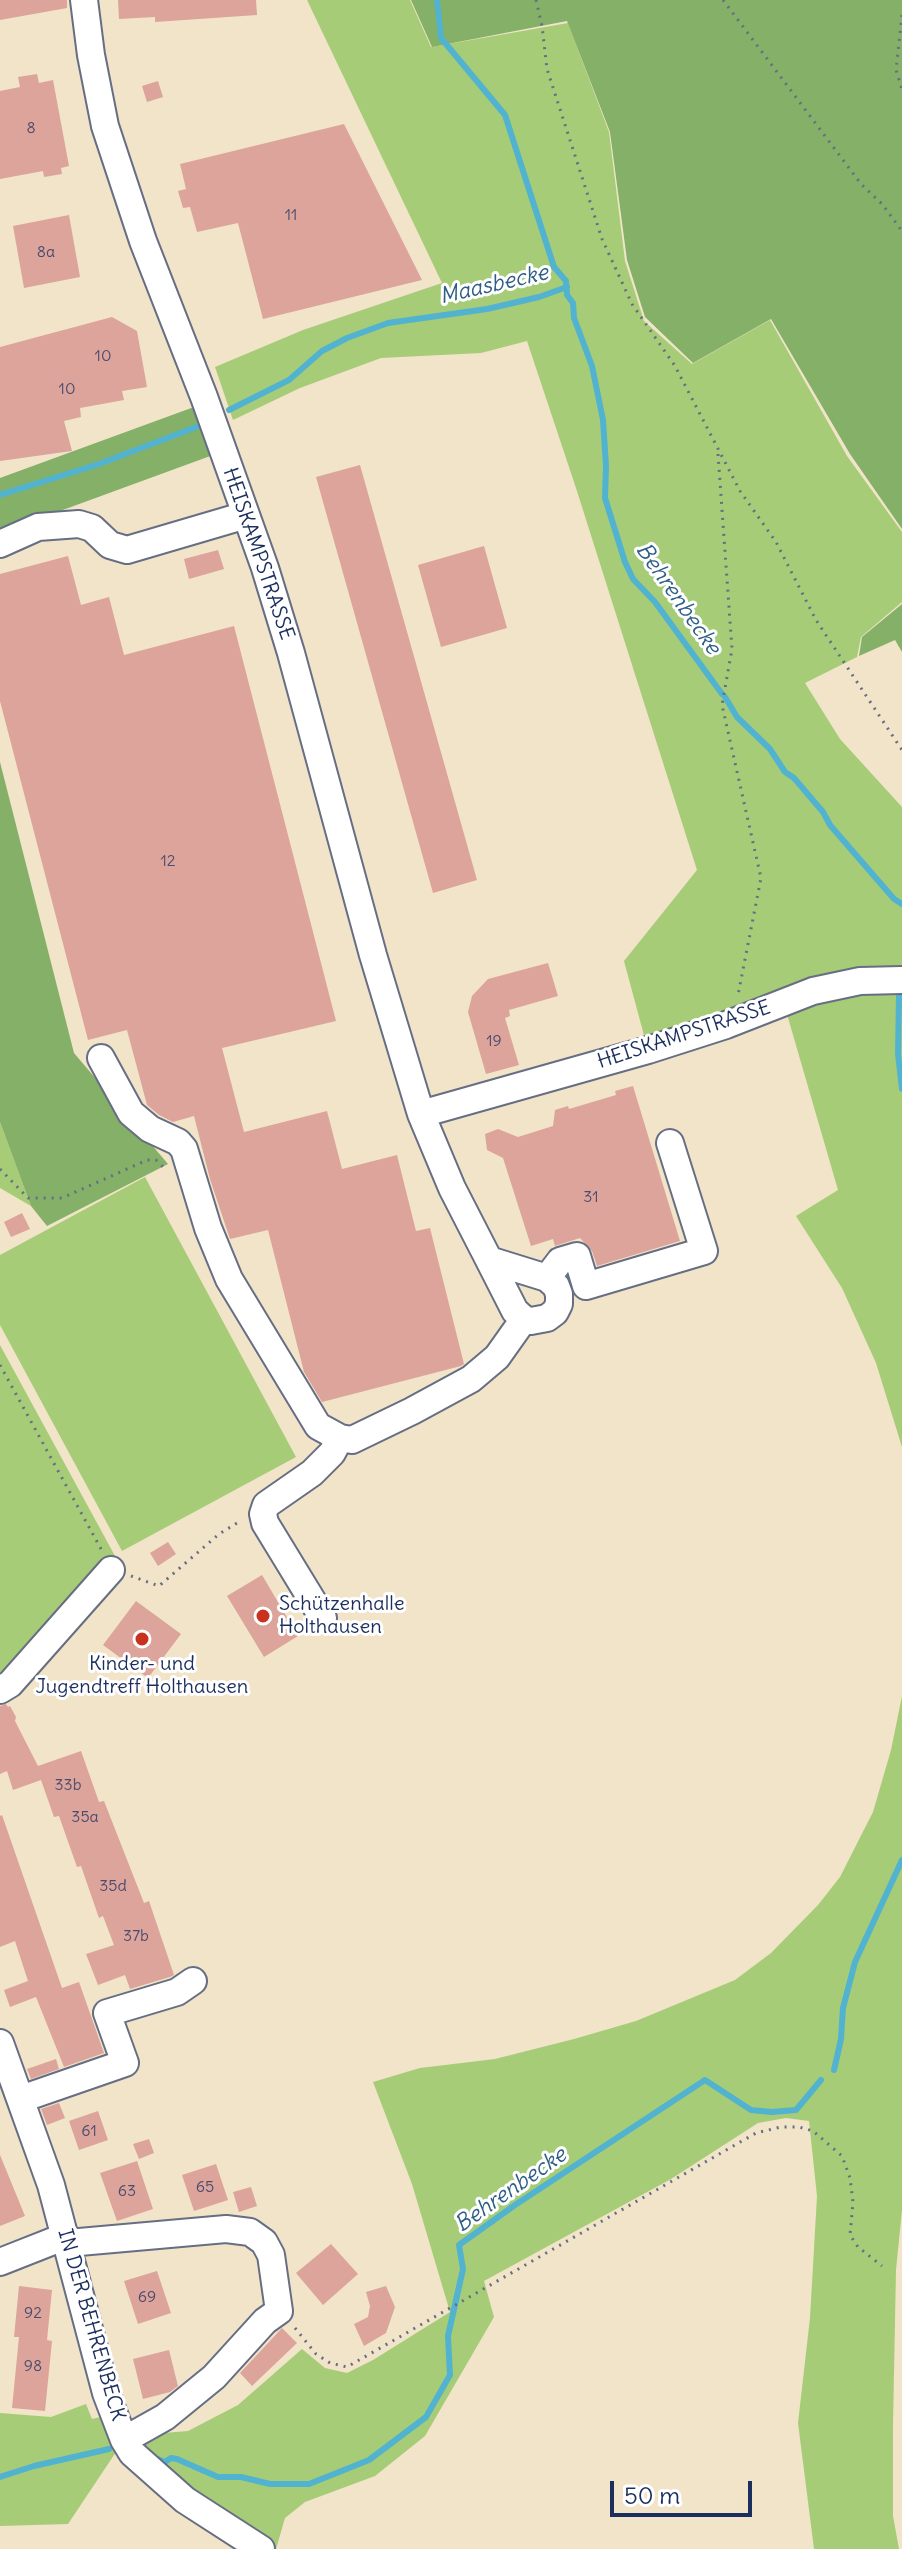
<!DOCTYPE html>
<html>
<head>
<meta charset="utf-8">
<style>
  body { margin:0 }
  #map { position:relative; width:902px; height:2549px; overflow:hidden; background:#f1e4c9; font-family:Delius,sans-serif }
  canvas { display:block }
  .scale { position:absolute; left:610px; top:2481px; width:142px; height:36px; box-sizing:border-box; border:4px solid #1b2f5e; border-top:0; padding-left:10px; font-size:24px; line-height:28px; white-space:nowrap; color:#1b2f5e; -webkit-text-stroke:6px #fff; paint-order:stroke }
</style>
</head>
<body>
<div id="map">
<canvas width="902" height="2549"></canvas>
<div class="scale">50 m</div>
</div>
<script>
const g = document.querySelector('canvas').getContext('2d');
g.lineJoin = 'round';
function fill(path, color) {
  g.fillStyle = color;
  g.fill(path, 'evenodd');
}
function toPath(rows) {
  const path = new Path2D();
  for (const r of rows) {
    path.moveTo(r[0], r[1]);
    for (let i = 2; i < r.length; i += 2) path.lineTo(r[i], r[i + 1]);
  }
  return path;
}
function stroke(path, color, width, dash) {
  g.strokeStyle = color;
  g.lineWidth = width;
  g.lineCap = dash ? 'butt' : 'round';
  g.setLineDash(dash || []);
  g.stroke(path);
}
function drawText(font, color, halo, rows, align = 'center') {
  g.font = font + ' Delius,sans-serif';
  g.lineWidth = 6;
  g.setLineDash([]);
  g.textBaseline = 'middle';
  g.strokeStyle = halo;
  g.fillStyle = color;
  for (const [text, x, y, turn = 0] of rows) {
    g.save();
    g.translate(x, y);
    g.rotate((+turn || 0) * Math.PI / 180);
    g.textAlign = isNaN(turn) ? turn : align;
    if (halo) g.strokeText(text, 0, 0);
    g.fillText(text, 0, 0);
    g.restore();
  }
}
fill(toPath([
  [307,0,410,0,431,47,568,23,609,132,625,261,644,321,692,364,770,320,847,456,902,532,902,602,861,637,857,657,805,683,840,739,902,807,902,1447,876,1363,842,1288,796,1216,838,1190,782,997,645,1039,624,961,697,870,576,488,527,341,481,353,381,358,300,388,233,420,215,367,303,330,442,283],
  [0,1122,31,1206,0,1188],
  [145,1177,296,1457,122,1551,0,1325,0,1255],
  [0,1345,115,1556,47,1636,0,1683],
  [902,1696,902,2210,896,2270,893,2425,893,2516,899,2549,814,2549,798,2423,810,2318,817,2196,809,2121,786,2118,758,2123,671,2179,484,2281,494,2317,425,2436,375,2476,305,2502,285,2518,276,2549,269,2549,194,2497,137,2444,151,2434,188,2431,238,2405,302,2349,325,2368,347,2373,373,2360,450,2312,412,2184,373,2082,420,2068,495,2059,574,2039,636,2021,735,1980,771,1953,818,1905,840,1877,873,1812,891,1750],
  [86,2404,92,2419,105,2416,116,2452,68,2524,0,2526,0,2413,51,2417]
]), '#a6cc77');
fill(toPath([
  [411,0,902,0,902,529,850,454,771,319,693,363,645,317,627,260,610,132,567,21,432,47],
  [194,407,213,455,0,533,0,478],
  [902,604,902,652,895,640,859,656,862,637],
  [0,762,74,1053,168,1164,47,1226,31,1206,0,1122]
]), '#84b068');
stroke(toPath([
  [437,0,441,38,505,115,554,267,566,281,567,295,573,303,574,318,592,366,603,420,606,466,605,498,625,562,633,579,655,602,722,694],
  [229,410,289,380,322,351,347,338,388,323,487,309,539,297,567,287],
  [0,495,99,464,199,426],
  [725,697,737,717,770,749,785,772,794,778,823,812,830,825,894,899,902,904],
  [902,995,899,996,898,1054,902,1089],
  [834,2070,841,2039,843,2008,855,1962,902,1860],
  [155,2458,165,2462,171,2458,177,2459,218,2477,241,2477,270,2484,309,2484,369,2460,426,2417,450,2375,448,2336,463,2269,459,2245,515,2205,705,2080,751,2110,772,2112,796,2110,821,2080],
  [0,2477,34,2466,109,2449]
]), '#51b3d0', 6);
fill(toPath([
  [0,0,67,0,67,8,0,20],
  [118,0,256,0,257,15,155,22,155,17,119,19],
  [37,74,39,83,53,80,69,166,61,168,62,174,44,177,43,171,0,179,0,91,20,87,18,77],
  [158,81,163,97,147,102,142,86],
  [344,124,422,280,263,319,238,223,197,232,190,207,183,208,178,191,186,189,180,164],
  [69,215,80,277,24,288,13,226],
  [112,317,137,331,147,387,122,391,124,400,80,408,81,417,64,421,72,451,0,461,0,347],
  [360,465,477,880,433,893,316,477],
  [484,546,507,628,441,647,418,565],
  [218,550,224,569,189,579,184,559],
  [68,556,81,605,109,597,124,655,234,626,336,1021,222,1048,244,1132,327,1111,342,1169,397,1155,416,1231,430,1228,464,1364,461,1366,322,1402,304,1372,268,1230,230,1239,210,1179,194,1116,173,1122,159,1115,147,1105,127,1030,88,1040,0,701,0,574],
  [548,963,558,996,509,1010,510,1016,505,1018,519,1065,486,1074,468,1012,472,996,488,979],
  [633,1086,680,1241,597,1266,592,1251,580,1238,555,1246,553,1239,531,1246,503,1158,487,1150,485,1134,498,1129,518,1137,553,1126,555,1110,568,1106,569,1109,616,1095,615,1091],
  [22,1213,30,1229,11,1237,4,1222],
  [168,1542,176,1554,158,1566,150,1553],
  [262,1575,298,1636,264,1657,227,1596],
  [136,1601,181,1634,148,1678,103,1645],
  [6,1704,8,1707,10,1706,16,1717,15,1721,38,1766,81,1751,99,1802,104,1801,144,1903,149,1901,174,1975,170,1977,130,1989,125,1975,98,1985,86,1954,114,1945,103,1916,99,1918,81,1866,77,1867,59,1816,54,1817,41,1780,13,1790,7,1771,0,1774,0,1706],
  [2,1815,62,1988,79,1982,104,2053,64,2067,36,1997,10,2007,4,1990,28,1981,15,1941,0,1947,0,1816],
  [56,2059,59,2069,31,2079,27,2069],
  [59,2103,65,2118,47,2125,41,2109],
  [98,2111,108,2140,79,2150,69,2121],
  [149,2139,154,2153,139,2159,133,2144],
  [0,2155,25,2216,0,2226],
  [137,2161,153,2209,117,2221,100,2173],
  [216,2164,228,2200,194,2211,182,2175],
  [251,2187,257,2206,239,2212,233,2192],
  [331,2244,358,2274,323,2305,296,2273],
  [157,2271,171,2313,138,2324,124,2281],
  [19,2286,52,2290,47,2340,52,2341,45,2411,12,2408,19,2337,14,2337],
  [386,2286,395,2307,386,2333,364,2346,354,2324,368,2317,370,2306,366,2292],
  [282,2328,297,2343,252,2386,240,2373],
  [169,2350,178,2386,170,2392,143,2399,133,2359]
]), '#dca49b');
const minor = toPath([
  [84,0,91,55,105,126,143,241,204,397,265,568,291,653,373,955,421,1114,452,1188,489,1260,515,1311,524,1319,531,1321,547,1318,555,1312,559,1304,559,1294,556,1286,547,1278,489,1260],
  [0,544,38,527,79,524,92,528,110,545,127,550,246,515],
  [101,1058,131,1113,150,1129,178,1142,184,1149,208,1228,229,1279,318,1426,340,1438,352,1440,412,1411,471,1379,497,1357,524,1319],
  [421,1114,648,1050,726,1025,813,991,860,981,902,980],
  [547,1278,560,1261,577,1256,586,1286,704,1251,670,1143],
  [323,1618,265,1523,263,1514,266,1505,312,1473,332,1453,340,1438],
  [0,1690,10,1684,111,1570],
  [0,2043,51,2185,106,2393,124,2440,132,2453,185,2500,261,2549],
  [21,2099,125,2063,107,2013,177,1992,193,1981],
  [68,2243,226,2229,250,2232,264,2242,271,2255,279,2311,265,2321,214,2377,165,2417,124,2440],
  [0,2262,66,2236]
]);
stroke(minor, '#666e83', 30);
stroke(toPath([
  [536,0,542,26,547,69,602,239,632,304,675,366,740,491,776,542,816,620,902,750],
  [723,0,861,184,882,204,902,231],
  [902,15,896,70,902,89],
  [718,454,732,649,722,705,761,878,738,995],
  [0,1169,28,1198,62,1198,147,1160,156,1160,166,1170],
  [0,1365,101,1549],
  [131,1576,159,1586,219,1534,242,1520],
  [295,2328,316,2354,330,2363,347,2367,756,2133,781,2127,799,2127,813,2131,842,2156,850,2178,853,2202,850,2235,858,2247,882,2266]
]), '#666e83', 3, [2, 6]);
stroke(minor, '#fff', 26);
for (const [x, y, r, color] of [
  [263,1616,8,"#c8321e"],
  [142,1639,8,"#c8321e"]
]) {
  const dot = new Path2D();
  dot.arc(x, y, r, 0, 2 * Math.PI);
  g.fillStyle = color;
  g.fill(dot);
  stroke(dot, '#fff', 3);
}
drawText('16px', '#4b4c6d', null, [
  ["8",31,128],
  ["11",291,215],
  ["8a",46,252],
  ["10",103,356],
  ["10",67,389],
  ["12",168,861],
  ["19",494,1041],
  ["31",591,1197],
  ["33b",68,1785],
  ["35a",85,1817],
  ["35d",113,1886],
  ["37b",136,1936],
  ["61",89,2131],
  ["65",205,2187],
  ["63",127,2191],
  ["69",147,2297],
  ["92",33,2313],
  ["98",33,2366]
]);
drawText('20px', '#1b2f5e', '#fff', [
  ["HEISKAMPSTRASSE",258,554,71],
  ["HEISKAMPSTRASSE",684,1035,-18],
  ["IN DER BEHRENBECK",91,2325,74]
]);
drawText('20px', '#1b2f5e', '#fff', [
  ["Schützenhalle",279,1604],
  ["Holthausen",279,1627],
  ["Kinder- und",142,1664,"center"],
  ["Jugendtreff Holthausen",142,1687,"center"]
], 'left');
drawText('italic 22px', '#2e5d86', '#fff', [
  ["Maasbecke",494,285,-13],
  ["Behrenbecke",678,599,55],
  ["Behrenbecke",511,2190,-35]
]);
</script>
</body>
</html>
